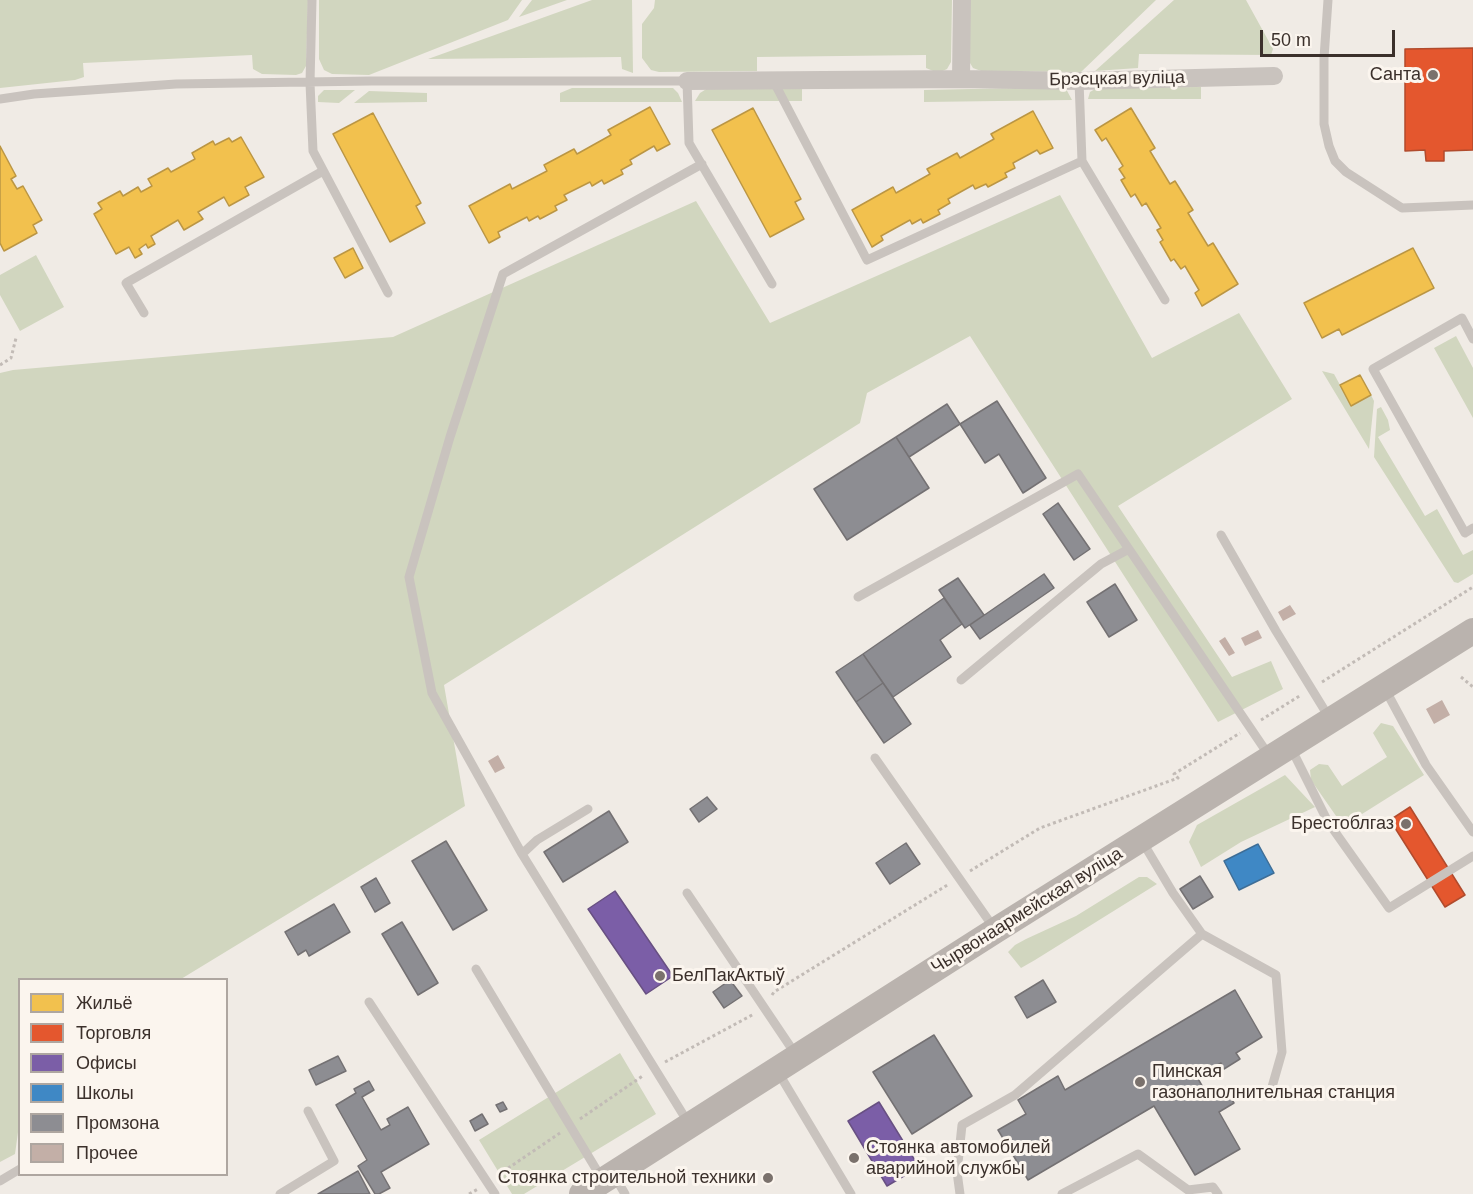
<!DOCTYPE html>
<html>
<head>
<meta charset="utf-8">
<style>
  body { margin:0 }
  #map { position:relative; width:1473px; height:1194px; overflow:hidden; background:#f0ebe5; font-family:Arial,sans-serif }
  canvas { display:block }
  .legend { position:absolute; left:18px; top:978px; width:210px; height:198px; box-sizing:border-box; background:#fbf5ee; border:2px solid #aea6a0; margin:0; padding:8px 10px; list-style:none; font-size:18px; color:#3b302b }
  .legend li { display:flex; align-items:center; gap:12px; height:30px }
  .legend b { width:30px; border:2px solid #aea6a0 }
  .scale { position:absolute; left:1260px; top:30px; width:135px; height:27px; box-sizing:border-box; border:3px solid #3b302b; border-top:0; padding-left:8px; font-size:18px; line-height:21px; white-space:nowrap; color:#3b302b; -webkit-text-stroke:4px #fbf5ee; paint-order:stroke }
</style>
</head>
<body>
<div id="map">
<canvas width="1473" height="1194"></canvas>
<ul class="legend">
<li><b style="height:16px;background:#f2c14e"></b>Жильё</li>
<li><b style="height:16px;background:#e4572e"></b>Торговля</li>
<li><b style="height:16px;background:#7b5ea7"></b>Офисы</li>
<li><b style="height:16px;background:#3f88c5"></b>Школы</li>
<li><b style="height:16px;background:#8d8d92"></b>Промзона</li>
<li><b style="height:16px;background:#c3afa7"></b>Прочее</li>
</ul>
<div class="scale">50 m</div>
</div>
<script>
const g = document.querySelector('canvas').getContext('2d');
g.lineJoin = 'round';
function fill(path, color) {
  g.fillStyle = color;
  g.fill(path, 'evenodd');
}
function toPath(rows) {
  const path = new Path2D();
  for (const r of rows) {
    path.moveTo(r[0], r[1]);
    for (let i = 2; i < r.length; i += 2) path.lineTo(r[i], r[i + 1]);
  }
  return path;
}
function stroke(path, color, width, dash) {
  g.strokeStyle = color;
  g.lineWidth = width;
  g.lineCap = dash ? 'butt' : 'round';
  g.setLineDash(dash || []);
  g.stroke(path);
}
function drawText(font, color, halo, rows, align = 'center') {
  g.font = font + ' Arial,sans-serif';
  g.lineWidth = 6;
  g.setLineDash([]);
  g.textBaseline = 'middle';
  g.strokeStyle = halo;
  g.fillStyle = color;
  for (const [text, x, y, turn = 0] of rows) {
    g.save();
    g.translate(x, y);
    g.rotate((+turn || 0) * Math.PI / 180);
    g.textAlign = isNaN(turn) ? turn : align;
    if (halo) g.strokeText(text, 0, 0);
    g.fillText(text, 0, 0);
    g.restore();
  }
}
fill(toPath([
  [0,0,308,0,306,66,302,73,296,75,262,74,253,69,252,55,83,63,84,77,75,80,0,88],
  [319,0,522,0,508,20,369,75,332,74,324,70,319,59],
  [532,0,567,0,519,17],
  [592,0,632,0,633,73,622,69,621,57,428,59],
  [655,0,952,0,951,62,947,69,938,73,926,68,926,55,757,57,757,71,659,72,651,70,642,58,642,24,654,8],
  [967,0,1156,0,1081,72,981,71,973,68,967,58],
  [1174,0,1246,0,1273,49,1271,55,1139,54,1138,68,1095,71],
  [1065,87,1072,100,924,102,924,90],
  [1201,87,1201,99,1088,99,1090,92,1097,88],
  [572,88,673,88,678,93,682,102,560,102,560,93],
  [708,88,802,89,802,101,695,101,700,93],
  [324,90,355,90,339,103,318,102,318,96],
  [369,91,427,93,427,102,354,103],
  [1060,195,1152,358,1239,313,1292,399,1118,506,1232,677,1271,661,1283,689,1218,722,970,336,867,393,860,423,444,685,465,806,181,979,20,980,19,1125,15,1154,0,1162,0,373,13,370,393,337,696,201,770,323],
  [36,255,64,307,20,331,0,295,0,275],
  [1456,336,1473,368,1473,418,1434,348],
  [1322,371,1334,374,1351,405,1371,395,1374,401,1369,449],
  [1381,407,1388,420,1390,430,1378,437,1425,516,1437,509,1463,555,1473,550,1473,574,1458,583,1454,582,1374,457,1377,409],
  [1381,723,1393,726,1424,775,1343,826,1311,780,1310,770,1319,764,1328,765,1342,786,1387,757,1373,733],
  [1285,775,1315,807,1241,842,1201,867,1189,842,1197,825],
  [1139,877,1147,877,1157,884,1035,960,1021,968,1008,952,1015,945,1026,939,1076,916],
  [620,1053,656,1114,524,1194,512,1194,479,1140]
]), '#d1d6bf');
const homes = toPath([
  [650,107,670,144,657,151,654,146,630,160,632,164,621,170,623,174,604,184,602,180,592,186,590,182,564,195,567,200,555,206,557,210,540,219,538,216,529,221,527,217,498,232,500,237,489,243,469,206,510,184,512,189,547,171,544,165,574,149,577,154,611,135,608,130,650,107],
  [753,108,801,199,795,202,804,219,770,237,712,130,753,108],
  [1131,108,1155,148,1150,151,1170,184,1175,181,1193,210,1188,213,1208,246,1213,243,1238,284,1202,306,1195,293,1199,290,1185,266,1181,269,1174,259,1171,261,1160,242,1163,240,1157,230,1161,228,1146,203,1142,206,1135,194,1131,197,1121,180,1125,178,1119,169,1123,166,1106,138,1102,141,1095,130,1131,108],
  [1033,111,1053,148,1040,154,1037,150,1013,163,1015,168,1005,173,1007,177,988,187,986,184,975,189,973,185,948,199,950,203,938,210,940,214,923,223,921,219,912,224,910,220,881,236,883,240,872,247,852,210,893,187,896,193,930,174,927,169,957,153,960,158,994,139,991,134,1033,111],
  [373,113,421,203,416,206,425,223,390,242,333,134,373,113],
  [241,137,264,177,245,187,249,195,229,206,224,197,198,212,203,219,184,230,178,220,151,236,155,244,148,248,146,244,139,249,142,254,135,258,129,247,116,254,94,214,102,209,98,203,120,191,123,196,138,187,141,192,152,186,148,179,168,168,171,172,195,159,192,153,213,141,215,145,229,138,232,142,241,137],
  [0,146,16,176,11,179,17,189,23,186,42,220,33,225,37,233,4,251,0,243,0,146],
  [353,248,363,268,345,278,334,258,353,248],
  [1413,248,1434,288,1342,335,1339,329,1322,338,1304,303,1413,248],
  [1360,375,1371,395,1351,406,1340,385,1360,375]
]);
fill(homes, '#f2c14e');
stroke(homes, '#bb9644', 1.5);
const shops = toPath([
  [1473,48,1473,150,1444,151,1444,161,1426,161,1425,150,1405,151,1405,49,1473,48],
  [1410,807,1465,895,1445,907,1390,820,1410,807]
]);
fill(shops, '#e4572e');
stroke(shops, '#b14b2d', 1.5);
const offices = toPath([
  [615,891,673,976,646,994,588,909,615,891],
  [879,1102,919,1167,887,1186,848,1121,879,1102]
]);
fill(offices, '#7b5ea7');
stroke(offices, '#685082', 1.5);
const schools = toPath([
  [1258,844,1274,873,1239,890,1224,861,1258,844]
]);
fill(schools, '#3f88c5');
stroke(schools, '#3e6e97', 1.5);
const industry = toPath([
  [997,401,1046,478,1023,493,999,454,985,463,960,424,997,401],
  [947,404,960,424,909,457,896,437,947,404],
  [896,437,929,488,847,540,814,489,896,437],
  [1058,503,1090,549,1074,560,1043,514,1058,503],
  [1044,574,1054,588,980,639,970,625,1044,574],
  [958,578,984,615,965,628,939,590,958,578],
  [1115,584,1137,620,1109,637,1087,602,1115,584],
  [944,598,962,624,940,640,951,657,893,697,863,654,944,598],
  [863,654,883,683,856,702,836,672,863,654],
  [883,683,911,724,884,743,856,702,883,683],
  [707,797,717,809,699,822,690,809,707,797],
  [609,811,628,842,563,882,544,852,609,811],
  [446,841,487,910,453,930,412,861,446,841],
  [906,843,920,864,890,884,876,863,906,843],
  [1200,876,1213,897,1193,909,1180,889,1200,876],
  [376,878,390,903,375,912,361,887,376,878],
  [334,904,350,932,309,956,306,950,298,955,285,932,334,904],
  [402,922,438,983,418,995,382,934,402,922],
  [730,980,742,996,724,1008,713,992,730,980],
  [1043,980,1056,1002,1027,1018,1015,997,1043,980],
  [1235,990,1262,1037,1236,1053,1240,1059,1224,1069,1221,1063,1197,1077,1208,1096,1224,1087,1234,1103,1219,1112,1240,1149,1195,1175,1154,1106,1028,1180,998,1130,1026,1114,1018,1100,1058,1076,1065,1090,1235,990],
  [934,1035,972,1096,912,1134,873,1072,934,1035],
  [338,1056,346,1071,316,1085,309,1070,338,1056],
  [369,1081,374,1090,362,1097,381,1130,390,1125,387,1119,408,1107,429,1144,381,1172,390,1188,379,1194,375,1194,358,1166,367,1160,336,1105,356,1093,354,1089,369,1081],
  [503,1102,507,1109,500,1112,496,1105,503,1102],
  [482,1114,488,1124,475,1131,470,1121,482,1114],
  [358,1171,370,1194,318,1194,358,1171]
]);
fill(industry, '#8d8d92');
stroke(industry, '#747173', 1.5);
fill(toPath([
  [1290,605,1296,614,1283,621,1278,612],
  [1258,630,1262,638,1245,646,1241,638],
  [1225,637,1235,653,1229,656,1219,641],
  [1442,700,1450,715,1434,724,1426,709],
  [498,755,505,768,495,773,488,761]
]), '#c3afa7');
stroke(toPath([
  [0,365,11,358,16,338],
  [1461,677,1473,687],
  [1322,682,1473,587],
  [1261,720,1301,695],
  [970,871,1040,828,1178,778,1174,774,1240,733],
  [772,995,774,992,949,884],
  [665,1062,754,1014],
  [580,1119,644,1075],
  [498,1175,560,1133],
  [469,1194,478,1189]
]), '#c2bbb6', 3, [3, 3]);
stroke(toPath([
  [312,0,310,83,313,151,388,293],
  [1328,0,1324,58,1324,124,1329,146,1335,161,1346,172,1402,208,1473,205],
  [1079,81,1082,161,1165,300],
  [774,82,867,260,1082,161],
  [0,99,34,94,176,84,371,81,687,81,689,143,772,284],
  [144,313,126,283,323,171],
  [1473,339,1462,318,1373,369,1465,533,1473,528],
  [1221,535,1276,631,1330,719],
  [858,597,1078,474,1270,757],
  [961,680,1101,564,1129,549],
  [1385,689,1426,765,1473,832],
  [1291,748,1328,822,1389,908,1473,856],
  [875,758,994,928],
  [1142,841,1173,893,1202,934,1276,975,1282,1052,1272,1087],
  [522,854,537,840,588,809],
  [687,893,796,1055],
  [476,969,602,1179],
  [369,1002,495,1194],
  [778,1072,851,1194],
  [689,1124,522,854,432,693,409,577,450,437,503,274,702,164],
  [614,1175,625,1194],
  [0,1181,20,1169],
  [280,1194,334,1161,308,1111],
  [960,1194,957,1172,962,1125,1015,1095,1202,934],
  [1062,1194,1138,1154,1188,1190,1213,1187,1218,1194]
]), '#c9c3be', 9);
stroke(toPath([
  [962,0,961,79,1079,81,1274,76],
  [687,81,961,79]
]), '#c9c3be', 18);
stroke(toPath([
  [582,1194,996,930,1473,631]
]), '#bab3ae', 26);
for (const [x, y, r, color] of [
  [1433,75,6,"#7a716c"],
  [1406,824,6,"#7a716c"],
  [660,976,6,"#7a716c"],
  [1140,1082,6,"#7a716c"],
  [854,1158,6,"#7a716c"],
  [768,1178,6,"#7a716c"]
]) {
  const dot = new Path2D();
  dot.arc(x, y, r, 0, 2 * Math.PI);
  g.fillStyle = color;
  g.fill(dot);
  stroke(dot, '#fbf5ee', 2);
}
drawText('18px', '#3b302b', '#fbf5ee', [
  ["Санта",1421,75],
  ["Брестоблгаз",1394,824],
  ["БелПакАктыў",672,976,"left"],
  ["Пинская",1152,1072,"left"],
  ["газонаполнительная станция",1152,1093,"left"],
  ["Стоянка автомобилей",866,1148,"left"],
  ["аварийной службы",866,1169,"left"],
  ["Стоянка строительной техники",756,1178]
], 'right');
drawText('18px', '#3b302b', '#fbf5ee', [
  ["Брэсцкая вуліца",1117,79,-1],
  ["Чырвонаармейская вуліца",1027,911,-32]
]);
</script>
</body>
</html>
